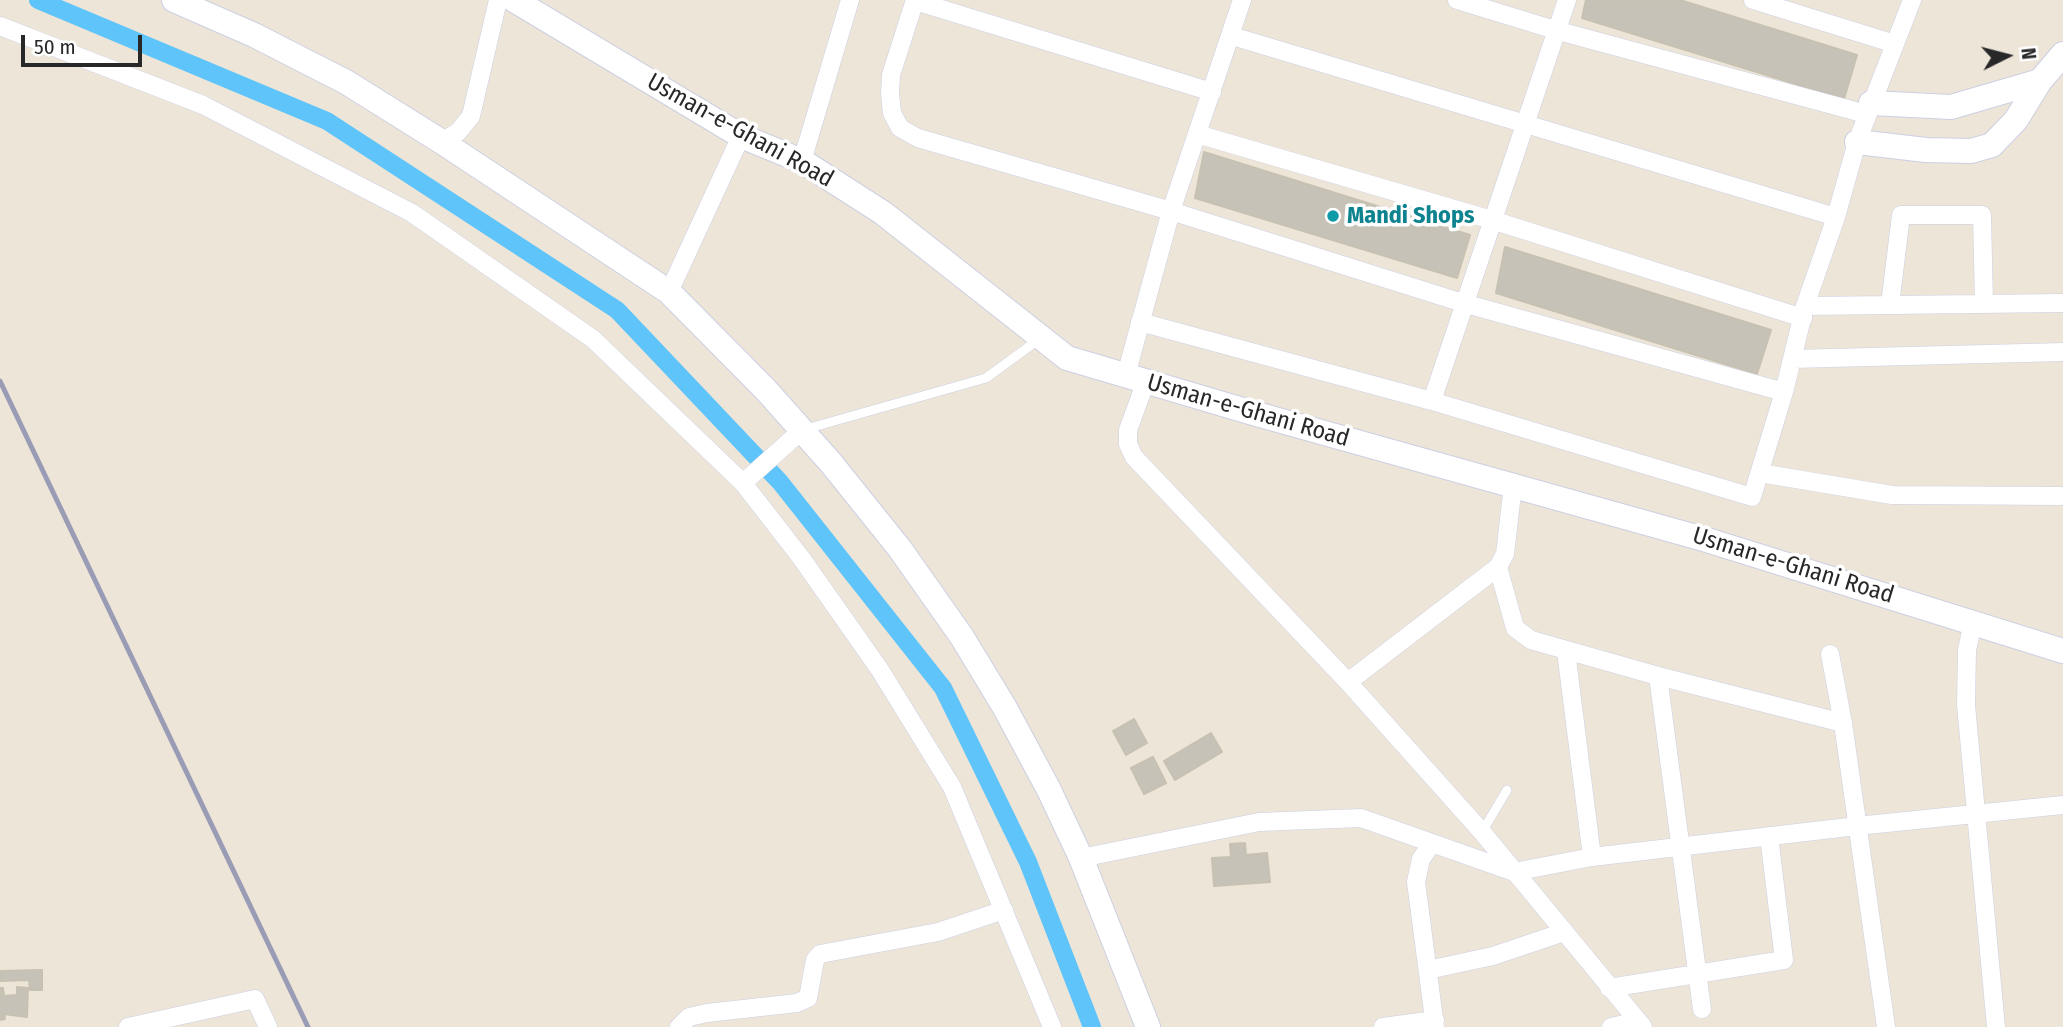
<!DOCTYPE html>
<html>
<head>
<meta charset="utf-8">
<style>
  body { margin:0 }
  #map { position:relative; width:2063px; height:1027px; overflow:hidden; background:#ece5d8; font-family:"Fira Sans Condensed",sans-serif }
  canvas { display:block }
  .north { position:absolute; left:1972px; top:21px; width:70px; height:70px; -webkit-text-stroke:5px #fff; paint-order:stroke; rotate:84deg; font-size:19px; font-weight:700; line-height:28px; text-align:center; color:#282828 }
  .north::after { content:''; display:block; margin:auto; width:24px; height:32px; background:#282828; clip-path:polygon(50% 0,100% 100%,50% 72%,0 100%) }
  .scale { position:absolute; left:21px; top:35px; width:121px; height:32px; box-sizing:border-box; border:4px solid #282828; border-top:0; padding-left:9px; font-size:21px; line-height:24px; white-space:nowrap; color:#282828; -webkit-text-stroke:5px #fff; paint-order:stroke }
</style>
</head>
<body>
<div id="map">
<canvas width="2063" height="1027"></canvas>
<div class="north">N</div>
<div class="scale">50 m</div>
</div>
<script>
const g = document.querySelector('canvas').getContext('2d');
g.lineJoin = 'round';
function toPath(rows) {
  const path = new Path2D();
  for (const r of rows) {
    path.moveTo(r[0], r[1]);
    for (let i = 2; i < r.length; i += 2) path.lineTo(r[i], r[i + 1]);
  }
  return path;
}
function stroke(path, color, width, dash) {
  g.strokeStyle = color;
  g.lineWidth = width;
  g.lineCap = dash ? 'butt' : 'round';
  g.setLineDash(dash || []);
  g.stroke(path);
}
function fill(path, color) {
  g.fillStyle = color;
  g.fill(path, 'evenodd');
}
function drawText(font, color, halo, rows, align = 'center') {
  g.font = font + ' "Fira Sans Condensed",sans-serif';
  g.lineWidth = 7;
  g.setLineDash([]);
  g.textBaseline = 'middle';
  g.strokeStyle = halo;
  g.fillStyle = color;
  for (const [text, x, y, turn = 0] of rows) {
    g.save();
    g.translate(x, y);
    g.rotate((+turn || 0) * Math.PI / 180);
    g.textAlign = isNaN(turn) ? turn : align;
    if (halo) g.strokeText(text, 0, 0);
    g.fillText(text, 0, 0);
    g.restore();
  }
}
stroke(toPath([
  [38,0,327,121,617,310,780,482,943,688,1028,862,1092,1027]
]), '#5fc4fa', 18);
const building = toPath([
  [1586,0,1680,0,1857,55,1844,99,1582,18,1586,0],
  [1204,152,1470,235,1457,278,1195,198,1204,152],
  [1505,247,1771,330,1757,374,1496,293,1505,247],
  [1134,719,1147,743,1126,755,1113,731,1134,719],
  [1211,733,1222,752,1175,780,1164,761,1211,733],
  [1153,757,1166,783,1144,794,1131,768,1153,757],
  [1245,843,1246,855,1267,853,1270,882,1214,886,1212,858,1231,857,1230,844,1245,843],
  [42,970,42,990,30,990,29,980,0,981,0,971,42,970],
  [17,987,28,988,27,1017,4,1014,5,1019,0,1020,0,988,3,988,4,996,17,995,17,987]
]);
fill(building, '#c7c2b8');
stroke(building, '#c7c1b2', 2);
const lane = toPath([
  [806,429,986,378,1038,340],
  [1482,832,1507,790]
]);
const street = toPath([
  [915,0,891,75,890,94,892,113,900,128,918,138,1171,211,1463,303,1784,392],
  [1457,0,1555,30,1866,114],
  [1753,0,1895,44],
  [915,1,1212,92],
  [0,26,203,105,412,213,593,339,743,483,802,559,880,670,952,787,1052,1027],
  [1232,36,1836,217],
  [1197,134,1492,220,1803,318],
  [442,142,458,132,471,116,498,0],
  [802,161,850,0],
  [669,292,741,136],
  [1890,305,1901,215,1982,215,1984,304],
  [1805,306,2063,303],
  [1140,322,1432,401,1752,497,1784,392,1805,306,1836,217,1857,142,1912,0],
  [1792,359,2063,352],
  [1126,375,1171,211,1242,0],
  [1146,381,1128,430,1128,444,1134,457,1348,682,1482,832,1643,1027],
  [1432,401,1567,0],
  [1760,473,1892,495,2063,496],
  [743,483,801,431],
  [1498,567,1515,628,1531,640,1658,676,1843,723],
  [1973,622,1967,650,1966,705,1996,1027],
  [1566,651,1592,857],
  [1830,654,1843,723,1886,1027],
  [1658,676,1702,1009],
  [1348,682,1498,567,1505,554,1513,485],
  [1431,845,1421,859,1416,882,1435,1027],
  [1081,858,1259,822,1361,818,1514,872,1592,857,1857,826,2063,805],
  [1428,970,1493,956,1564,932],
  [1609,988,1784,960,1769,836],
  [128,1027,255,999,268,1027],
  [679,1027,689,1017,707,1013,797,1003,808,998,815,960,820,954,938,932,1004,910],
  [1383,1027,1435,1020],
  [1611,1027,1638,1021]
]);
const secondary = toPath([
  [174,0,254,35,346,82,442,142,669,292,766,390,831,463,900,549,962,637,1005,708,1049,790,1081,858,1148,1027],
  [514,0,741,136,802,161,883,213,1067,358,1253,413,1707,540,2063,651],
  [1871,103,1951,107,2040,81],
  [1857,142,1926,150,1971,151,1992,145,2016,120,2040,81,2063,54]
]);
stroke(lane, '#cdcfe3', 10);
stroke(street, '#cdcfe3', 19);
stroke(secondary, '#cdcfe3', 26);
stroke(lane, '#fff', 9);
stroke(street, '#fff', 18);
stroke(secondary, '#fff', 24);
stroke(toPath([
  [0,381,308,1027]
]), '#9a9cb5', 5);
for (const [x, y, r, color] of [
  [1333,216,7,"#0f9aa8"]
]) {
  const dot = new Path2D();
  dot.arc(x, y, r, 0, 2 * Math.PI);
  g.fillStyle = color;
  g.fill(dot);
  stroke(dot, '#fff', 2.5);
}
drawText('24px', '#282828', '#fff', [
  ["Usman-e-Ghani Road",740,131,29],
  ["Usman-e-Ghani Road",1248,411,16],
  ["Usman-e-Ghani Road",1793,566,17]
]);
drawText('bold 24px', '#0d838f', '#fff', [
  ["Mandi Shops",1347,216]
], 'left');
</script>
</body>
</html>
